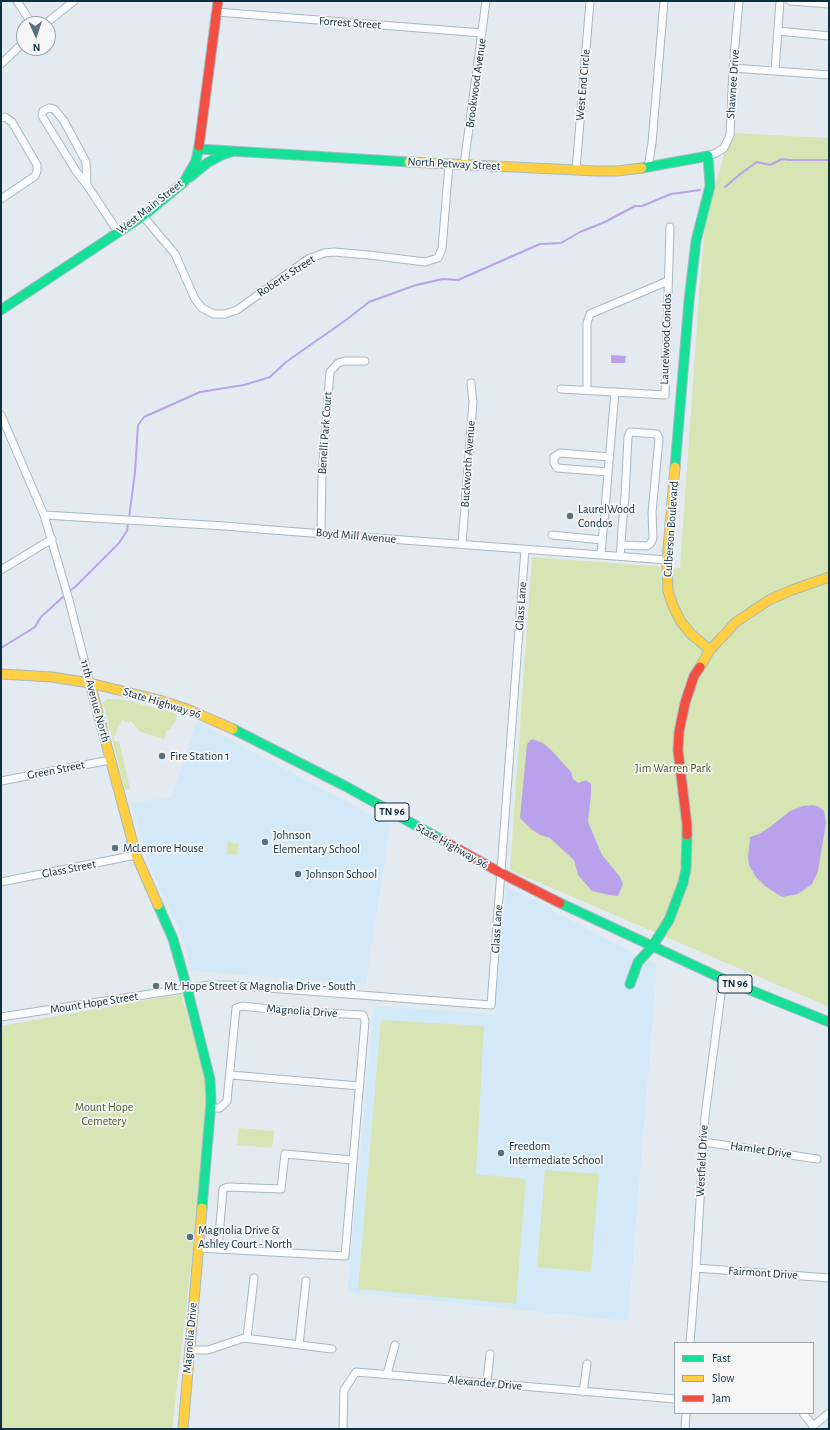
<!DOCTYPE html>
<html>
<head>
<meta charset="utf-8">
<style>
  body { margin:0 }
  #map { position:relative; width:830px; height:1430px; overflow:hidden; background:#e3ebf0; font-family:"Alegreya Sans",sans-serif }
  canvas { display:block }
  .frame { position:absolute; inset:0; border:2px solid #0d2f42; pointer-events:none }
  .legend { position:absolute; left:674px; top:1342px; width:140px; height:72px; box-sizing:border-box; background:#f6f6f6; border:1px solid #99a6ae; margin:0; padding:5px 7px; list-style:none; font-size:12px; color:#0d2f42 }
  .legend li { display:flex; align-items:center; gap:8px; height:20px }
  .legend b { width:20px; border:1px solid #99a6ae }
  .north { position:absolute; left:16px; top:16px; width:40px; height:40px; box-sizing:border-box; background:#f6f6f6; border:1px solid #99a6ae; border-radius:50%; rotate:177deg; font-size:11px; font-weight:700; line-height:16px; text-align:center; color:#0d2f42 }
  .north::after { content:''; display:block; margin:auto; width:14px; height:18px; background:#58717f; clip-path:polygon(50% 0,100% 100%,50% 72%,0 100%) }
</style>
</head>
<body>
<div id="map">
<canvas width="830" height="1430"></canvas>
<div class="frame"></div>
<ul class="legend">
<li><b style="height:5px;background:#16e098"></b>Fast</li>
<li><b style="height:5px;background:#ffcf43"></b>Slow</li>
<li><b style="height:5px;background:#f24e42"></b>Jam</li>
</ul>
<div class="north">N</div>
</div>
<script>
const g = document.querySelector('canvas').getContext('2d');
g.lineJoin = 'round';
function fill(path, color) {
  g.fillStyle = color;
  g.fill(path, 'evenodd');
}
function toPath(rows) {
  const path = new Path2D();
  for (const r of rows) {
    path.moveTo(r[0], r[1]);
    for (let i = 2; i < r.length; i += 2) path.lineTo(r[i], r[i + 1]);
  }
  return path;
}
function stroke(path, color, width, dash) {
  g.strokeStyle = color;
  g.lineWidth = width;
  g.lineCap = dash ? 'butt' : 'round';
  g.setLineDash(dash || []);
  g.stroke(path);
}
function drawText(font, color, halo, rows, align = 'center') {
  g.font = font + ' "Alegreya Sans",sans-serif';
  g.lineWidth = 3.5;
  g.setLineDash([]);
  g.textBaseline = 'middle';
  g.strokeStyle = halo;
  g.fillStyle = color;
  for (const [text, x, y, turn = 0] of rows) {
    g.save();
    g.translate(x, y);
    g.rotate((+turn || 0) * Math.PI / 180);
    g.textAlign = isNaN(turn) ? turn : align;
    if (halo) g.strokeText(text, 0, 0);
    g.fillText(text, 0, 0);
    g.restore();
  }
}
fill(toPath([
  [197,722,390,825,366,984,192,971,181,933,147,860,132,803,172,797],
  [506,886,657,965,628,1321,347,1292,374,1006,494,1014]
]), '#d4e9f7');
fill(toPath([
  [730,133,829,138,829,1007,510,870,532,557,680,568,699,298,699,286,700,286,705,223],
  [108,699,120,699,175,713,177,715,176,721,170,729,166,731,164,739,140,732,131,721,129,723,122,720,114,737,114,741,119,741,130,789,125,790,103,702,104,701],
  [228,842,239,844,237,855,227,854],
  [181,994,211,1093,172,1429,1,1429,1,1026],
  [381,1020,484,1026,476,1174,526,1179,516,1304,358,1289],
  [239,1128,274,1131,272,1148,237,1145],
  [545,1170,599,1174,591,1272,537,1267]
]), '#d7e4b3');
fill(toPath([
  [611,355,626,356,625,363,611,363],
  [532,739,543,743,552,751,571,772,573,779,578,783,586,780,591,784,591,795,588,822,602,855,620,877,623,884,618,896,609,895,592,891,578,875,574,860,550,838,540,835,531,829,520,818,527,744],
  [814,805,819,807,824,811,826,823,818,871,812,884,798,894,782,897,765,886,756,877,749,865,748,858,750,837,759,834,770,827,790,811,803,806]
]), '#b8a2ec');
stroke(toPath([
  [725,187,739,175,757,162,770,165,782,159,789,160,829,160],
  [129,518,135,472,138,425,144,417,200,392,244,385,270,377,286,362,346,320,369,302,416,285,443,279,458,280,540,244,561,243,580,232,605,222,635,206,642,206,671,194,700,190],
  [68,592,75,587,119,543,127,531,128,522],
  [1,648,35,627,41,617,65,595]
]), '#b8a2ec', 2);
const street = toPath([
  [17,1,32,24],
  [790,1,829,4],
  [217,12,482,33],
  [45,24,74,1],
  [778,31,829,36],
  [1,64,24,42],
  [733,68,829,75],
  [775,71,780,1],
  [1,118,5,117,12,122,37,165,37,171,35,176,1,199],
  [708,156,716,153,724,148,730,135,733,68,739,1],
  [464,165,486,1],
  [648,167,652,143,664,1],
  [576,170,590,1],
  [87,185,86,162,64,121,54,109,49,108,43,111,42,116,76,171,87,185,118,232],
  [143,216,175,254,195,299,202,308,214,314,225,314,237,310,308,259,324,253,334,252,369,255,425,262,438,258,442,249,449,164],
  [561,389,665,395,670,227],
  [587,390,587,323,590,314,668,281],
  [1,415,44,515,69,600,90,683],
  [608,472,557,468,554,463,554,457,560,453,610,457],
  [44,515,225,526,272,530,667,560],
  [321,533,322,475,330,372,338,363,345,361,365,361],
  [552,535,602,540],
  [462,544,473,402,471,383],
  [601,555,615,392],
  [620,556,621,545,622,528,625,496,628,437,630,432,657,434,659,438,652,513,653,538,651,543,647,546,621,545],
  [1,570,52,539],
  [1,781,110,760],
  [1,882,136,855],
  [1,1017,209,985,229,985,491,1005,525,549],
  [231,1075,359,1086],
  [704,1142,817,1159],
  [198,1248,345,1256,365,1021,363,1015,288,1011,242,1006,236,1008,227,1101,220,1108,211,1108],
  [218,1248,223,1189,228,1187,281,1189,285,1154,353,1160],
  [696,1268,829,1278],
  [247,1338,254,1278],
  [690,1343,696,1268,705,1116,723,979],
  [299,1345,306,1281],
  [189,1350,208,1350,244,1338,332,1349],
  [387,1374,395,1345],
  [487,1382,490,1354],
  [583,1392,587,1364],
  [803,1413,813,1426,813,1429],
  [813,1426,829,1413],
  [343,1429,344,1390,356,1372,675,1399],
  [685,1429,686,1413]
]);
const fast = toPath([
  [199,149,409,162],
  [642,168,708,156,710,186,696,241,689,301,675,467],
  [190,177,207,163,222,155,231,152],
  [1,310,143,216,184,182,196,161,199,146],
  [233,729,347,787,442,840],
  [560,903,723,979,829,1022],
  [158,905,173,939,187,988,210,1079,211,1102,202,1208],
  [630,984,638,962,652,947,669,920,683,883,686,869,687,835]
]);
const slow = toPath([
  [409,162,597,171,617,171,642,168],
  [675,467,667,560,668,591,673,606,681,622,691,634,710,650,700,667],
  [710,650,736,622,769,600,792,590,829,577],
  [1,674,52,677,90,683,159,700,187,709,233,729],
  [90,683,136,855,158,905],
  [183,1429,202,1208]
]);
const jam = toPath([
  [199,146,218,1],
  [687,835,687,825,678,750,679,732,685,703,694,676,700,667],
  [442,840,501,873,560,903]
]);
stroke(street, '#a6b9c4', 9);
stroke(fast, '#a6b9c4', 11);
stroke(slow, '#a6b9c4', 11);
stroke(jam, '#a6b9c4', 11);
stroke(street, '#fbfcfd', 7);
stroke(fast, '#16e098', 9);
stroke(slow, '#ffcf43', 9);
stroke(jam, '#f24e42', 9);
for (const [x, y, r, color] of [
  [570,516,4,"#58717f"],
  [162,756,4,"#58717f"],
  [265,842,4,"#58717f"],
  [115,848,4,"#58717f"],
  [298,874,4,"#58717f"],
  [156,986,4,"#58717f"],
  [501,1153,4,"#58717f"],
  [190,1237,4,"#58717f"]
]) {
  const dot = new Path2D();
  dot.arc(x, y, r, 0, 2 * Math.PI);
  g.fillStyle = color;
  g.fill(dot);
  stroke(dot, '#f6f6f6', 1.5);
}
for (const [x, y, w] of [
  [392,812,34],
  [735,984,34]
]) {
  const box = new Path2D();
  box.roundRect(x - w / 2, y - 9, w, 18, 3);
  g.fillStyle = '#f6f6f6';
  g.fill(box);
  stroke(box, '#0d2f42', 1);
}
drawText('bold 11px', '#0d2f42', null, [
  ["TN 96",392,812],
  ["TN 96",735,984]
]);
drawText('12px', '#0d2f42', '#f6f6f6', [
  ["Forrest Street",350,23,4],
  ["Brookwood Avenue",476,83,-82],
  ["Shawnee Drive",733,84,-86],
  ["West End Circle",583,85,-85],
  ["North Petway Street",454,164,3],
  ["West Main Street",150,207,-38],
  ["Roberts Street",286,276,-33],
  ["Laurelwood Condos",666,339,-88],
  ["Benelli Park Court",325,433,-86],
  ["Buckworth Avenue",468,464,-86],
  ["Culberson Boulevard",671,529,-86],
  ["Boyd Mill Avenue",356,536,5],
  ["Glass Lane",521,606,-86],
  ["11th Avenue North",95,701,75],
  ["State Highway 96",162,703,17],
  ["Green Street",56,770,-11],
  ["State Highway 96",452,846,29],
  ["Glass Street",69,869,-11],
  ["Glass Lane",497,929,-86],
  ["Mount Hope Street",94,1003,-9],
  ["Magnolia Drive",302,1011,4],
  ["Hamlet Drive",761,1150,8],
  ["Westfield Drive",702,1161,-87],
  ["Fairmont Drive",763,1273,4],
  ["Magnolia Drive",190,1338,-85],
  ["Alexander Drive",485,1383,5]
]);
drawText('12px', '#0d2f42', '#f6f6f6', [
  ["LaurelWood",578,509],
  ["Condos",578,523],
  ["Fire Station 1",170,756],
  ["Johnson",273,835],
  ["Elementary School",273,849],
  ["McLemore House",123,848],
  ["Johnson School",306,874],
  ["Mt. Hope Street & Magnolia Drive - South",164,986],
  ["Freedom",509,1146],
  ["Intermediate School",509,1160],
  ["Magnolia Drive &",198,1230],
  ["Ashley Court - North",198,1244]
], 'left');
drawText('12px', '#4f5725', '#f6f6f6', [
  ["Jim Warren Park",673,768],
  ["Mount Hope",104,1107],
  ["Cemetery",104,1121]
]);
</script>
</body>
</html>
